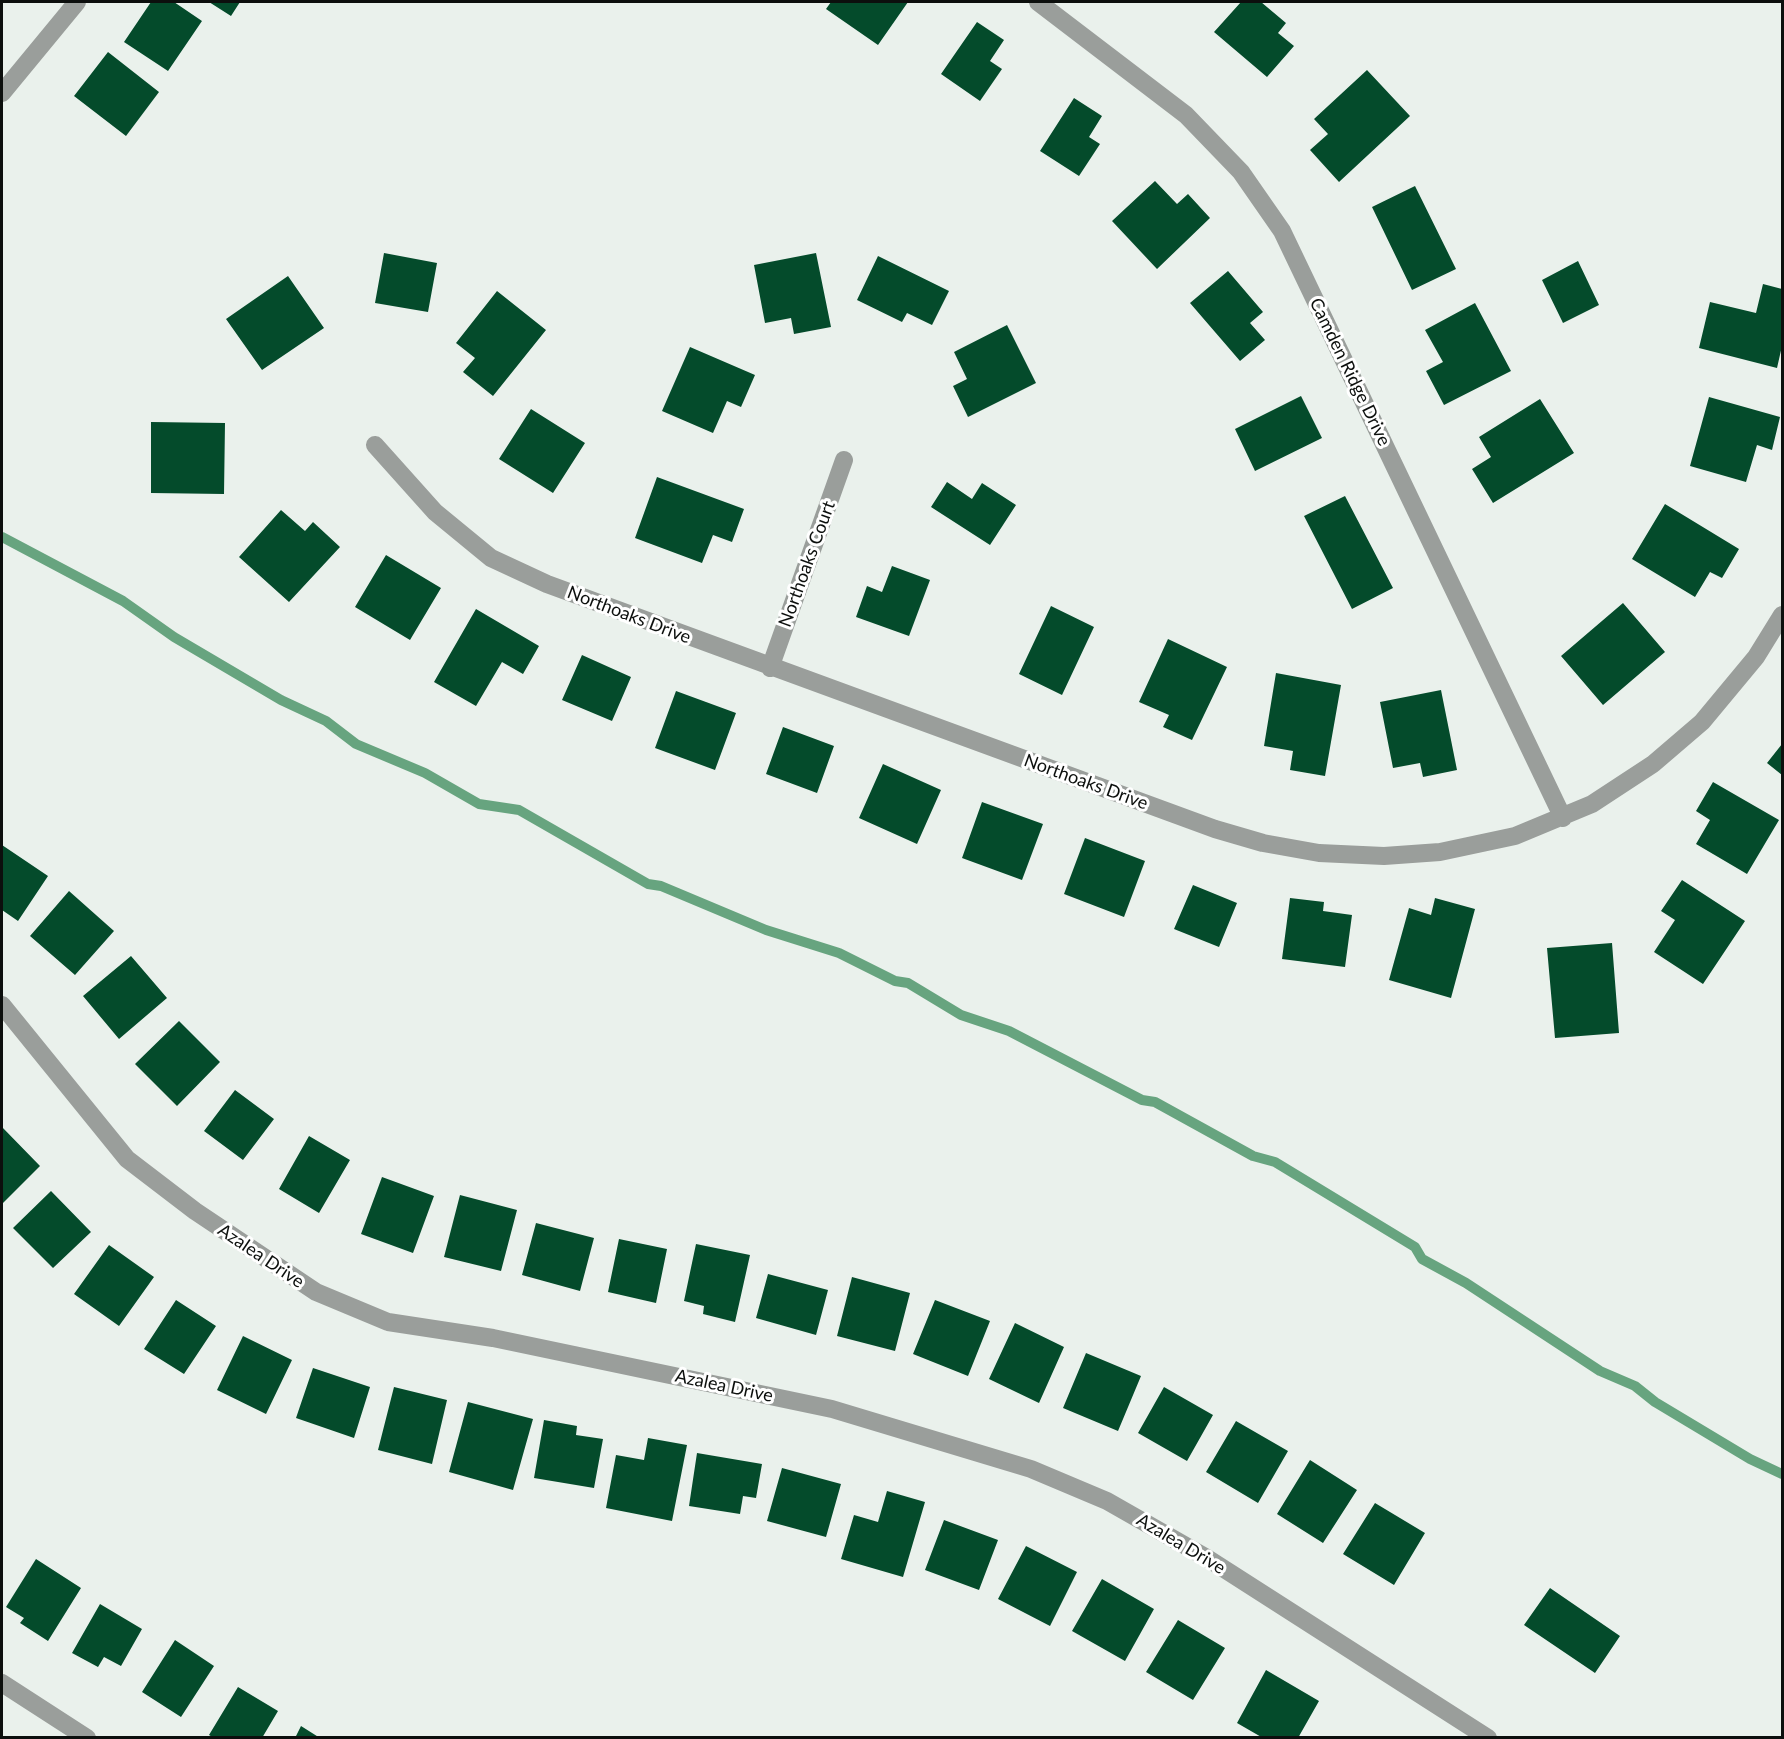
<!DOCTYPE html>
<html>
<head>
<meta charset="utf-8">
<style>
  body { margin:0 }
  #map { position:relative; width:1784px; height:1739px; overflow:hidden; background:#eaf1ec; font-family:Lato,sans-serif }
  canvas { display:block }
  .frame { position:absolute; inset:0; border:3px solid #0c0f0d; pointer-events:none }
</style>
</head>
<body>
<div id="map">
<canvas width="1784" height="1739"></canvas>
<div class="frame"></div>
</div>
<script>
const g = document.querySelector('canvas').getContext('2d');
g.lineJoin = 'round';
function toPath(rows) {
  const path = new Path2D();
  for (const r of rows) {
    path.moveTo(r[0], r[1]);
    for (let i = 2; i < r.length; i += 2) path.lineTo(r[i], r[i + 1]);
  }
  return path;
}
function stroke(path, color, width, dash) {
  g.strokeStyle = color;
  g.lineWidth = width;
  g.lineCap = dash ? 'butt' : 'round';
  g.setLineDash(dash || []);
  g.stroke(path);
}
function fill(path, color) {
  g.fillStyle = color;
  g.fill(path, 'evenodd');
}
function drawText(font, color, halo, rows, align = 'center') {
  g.font = font + ' Lato,sans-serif';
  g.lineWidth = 6;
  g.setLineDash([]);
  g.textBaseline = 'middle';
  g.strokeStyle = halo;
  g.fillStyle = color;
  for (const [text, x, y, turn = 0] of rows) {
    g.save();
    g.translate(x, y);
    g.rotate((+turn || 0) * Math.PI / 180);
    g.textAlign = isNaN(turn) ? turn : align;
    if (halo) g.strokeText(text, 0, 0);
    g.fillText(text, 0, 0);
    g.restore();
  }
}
stroke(toPath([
  [2,537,123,601,174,637,281,700,326,721,356,744,425,773,479,804,519,810,648,884,661,886,766,930,839,953,895,981,908,983,961,1015,1009,1031,1142,1100,1155,1102,1253,1156,1275,1162,1415,1247,1422,1259,1466,1283,1600,1371,1635,1386,1655,1402,1750,1459,1782,1474]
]), '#67a47f', 10);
fill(toPath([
  [151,2,174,2,202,21,168,71,124,42],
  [209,2,240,2,231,16],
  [831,2,908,2,878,45,826,9],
  [1241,2,1261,2,1286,23,1278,33,1294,46,1267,77,1214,32],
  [977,22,1004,40,990,61,1002,69,980,101,941,74],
  [108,52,159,92,126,136,74,96],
  [1367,70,1410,116,1339,182,1310,150,1328,134,1314,119],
  [1074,98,1102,116,1089,137,1100,144,1079,176,1040,151],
  [1155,181,1177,204,1188,194,1210,218,1157,269,1112,221],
  [1415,186,1456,269,1412,290,1372,207],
  [384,253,437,263,428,312,375,303],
  [816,253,831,327,794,334,791,318,765,323,754,265],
  [878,256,949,291,932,325,907,313,902,322,857,300],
  [1578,261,1599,305,1563,323,1542,280],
  [1228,271,1263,312,1250,323,1265,340,1240,361,1190,303],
  [288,276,324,328,262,370,226,319],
  [1763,284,1782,289,1782,346,1777,368,1699,348,1710,302,1756,313],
  [497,291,546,330,493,396,463,372,475,358,456,343],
  [1475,303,1511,371,1444,405,1426,371,1443,362,1425,330],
  [1007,325,1036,383,968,417,953,386,967,379,954,352],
  [690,347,755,375,741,407,727,401,713,433,662,411],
  [1301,396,1322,438,1255,471,1235,429],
  [1709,397,1780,417,1772,450,1757,445,1746,482,1690,466],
  [1540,399,1574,453,1493,503,1472,469,1491,457,1479,437],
  [531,409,585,443,553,493,499,459],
  [151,422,225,423,224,494,151,493],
  [657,477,744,509,732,542,713,535,702,563,635,538],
  [947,482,972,499,982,483,1016,505,990,545,931,507],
  [1345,496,1393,588,1352,609,1304,516],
  [1665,504,1739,549,1722,578,1710,572,1695,597,1632,559],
  [281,510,305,531,313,522,340,547,289,602,239,557],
  [386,555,441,588,410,640,355,607],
  [892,566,930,580,909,636,856,617,867,586,882,592],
  [1623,603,1665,652,1603,705,1561,656],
  [1051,606,1094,627,1062,695,1019,674],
  [476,609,539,646,523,674,502,662,476,706,434,682],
  [1168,639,1227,667,1192,740,1163,727,1169,715,1139,702],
  [582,655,631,677,612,721,562,700],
  [1276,673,1341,685,1325,776,1290,770,1293,751,1264,746],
  [1441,690,1457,770,1423,777,1420,763,1393,768,1380,702],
  [676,691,736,713,715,770,655,748],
  [783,727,834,746,817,793,766,774],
  [1782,744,1782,775,1767,763],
  [883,764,941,790,917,844,859,818],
  [1713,782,1779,820,1747,874,1696,844,1710,820,1696,811],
  [982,802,1043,824,1022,880,962,858],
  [1085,838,1145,861,1124,917,1064,894],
  [2,845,48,876,18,921,2,910],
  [1682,880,1745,921,1703,984,1654,952,1675,920,1661,911],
  [1193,885,1237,903,1219,947,1174,929],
  [69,891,114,931,75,975,30,936],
  [1290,898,1324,902,1323,911,1352,915,1345,967,1282,959],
  [1435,898,1475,909,1451,998,1389,980,1409,908,1431,915],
  [1612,943,1619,1033,1555,1038,1547,948],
  [131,956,167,998,119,1039,83,996],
  [179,1021,220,1062,177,1106,135,1064],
  [235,1090,274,1119,243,1160,204,1131],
  [2,1127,40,1166,2,1204],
  [309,1136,350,1160,319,1213,279,1189],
  [382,1177,434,1196,413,1253,361,1234],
  [51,1191,91,1232,53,1268,13,1228],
  [460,1195,517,1210,501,1271,444,1257],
  [536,1223,594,1238,580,1291,522,1275],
  [619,1239,667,1249,656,1303,608,1292],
  [696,1244,750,1255,735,1322,703,1314,704,1306,684,1301],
  [109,1245,154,1277,119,1326,74,1294],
  [768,1274,828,1290,816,1335,756,1318],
  [852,1277,910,1293,895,1351,837,1336],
  [176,1300,216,1326,184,1374,144,1349],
  [935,1300,990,1321,968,1376,913,1354],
  [1015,1323,1064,1347,1039,1403,989,1379],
  [243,1336,292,1360,266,1414,217,1390],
  [1086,1353,1141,1376,1118,1431,1063,1408],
  [313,1368,370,1387,354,1438,296,1418],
  [394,1387,447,1400,432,1464,378,1450],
  [1164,1387,1213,1415,1187,1461,1138,1433],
  [468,1402,533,1419,513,1490,449,1472],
  [544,1420,577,1426,576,1435,603,1439,594,1488,534,1478],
  [1236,1421,1288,1451,1258,1503,1206,1472],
  [648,1438,687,1445,672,1521,606,1508,616,1455,644,1460],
  [697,1453,762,1464,756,1498,743,1496,740,1514,689,1506],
  [1310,1460,1357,1490,1323,1543,1277,1514],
  [782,1468,841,1484,826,1537,767,1521],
  [887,1491,925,1502,903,1577,841,1559,854,1515,878,1522],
  [1375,1503,1425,1533,1394,1585,1343,1554],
  [944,1520,998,1540,979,1590,925,1570],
  [1026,1546,1077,1572,1050,1626,998,1599],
  [36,1559,81,1588,48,1641,20,1623,24,1618,6,1607],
  [1102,1579,1154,1609,1125,1661,1072,1631],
  [1550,1588,1620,1636,1595,1673,1524,1625],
  [100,1604,142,1629,121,1666,104,1657,98,1667,72,1653],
  [1178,1620,1225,1648,1193,1700,1146,1672],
  [175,1640,214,1666,181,1717,142,1692],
  [1266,1670,1319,1701,1298,1738,1263,1738,1237,1723],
  [238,1687,278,1711,262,1738,214,1738,209,1735],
  [301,1726,320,1738,295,1738]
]), '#044b2b');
stroke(toPath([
  [1038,2,1186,115,1241,172,1282,231,1563,818],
  [2,93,77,2],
  [375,445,435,512,491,558,547,584,1215,829,1263,843,1319,853,1384,856,1440,852,1515,836,1592,804,1653,764,1702,722,1756,657,1782,615],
  [770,668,844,460],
  [2,1005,127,1159,195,1211,316,1292,388,1322,493,1338,832,1409,1031,1469,1107,1501,1207,1558,1488,1738],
  [2,1683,87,1738]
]), '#9a9e9b', 18);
drawText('18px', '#0c0f0d', '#fff', [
  ["Camden Ridge Drive",1350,372,64],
  ["Northoaks Court",807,564,-70],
  ["Northoaks Drive",629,615,21],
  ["Northoaks Drive",1086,782,20],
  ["Azalea Drive",261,1256,34],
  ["Azalea Drive",724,1386,12],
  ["Azalea Drive",1181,1544,31]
]);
</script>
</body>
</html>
